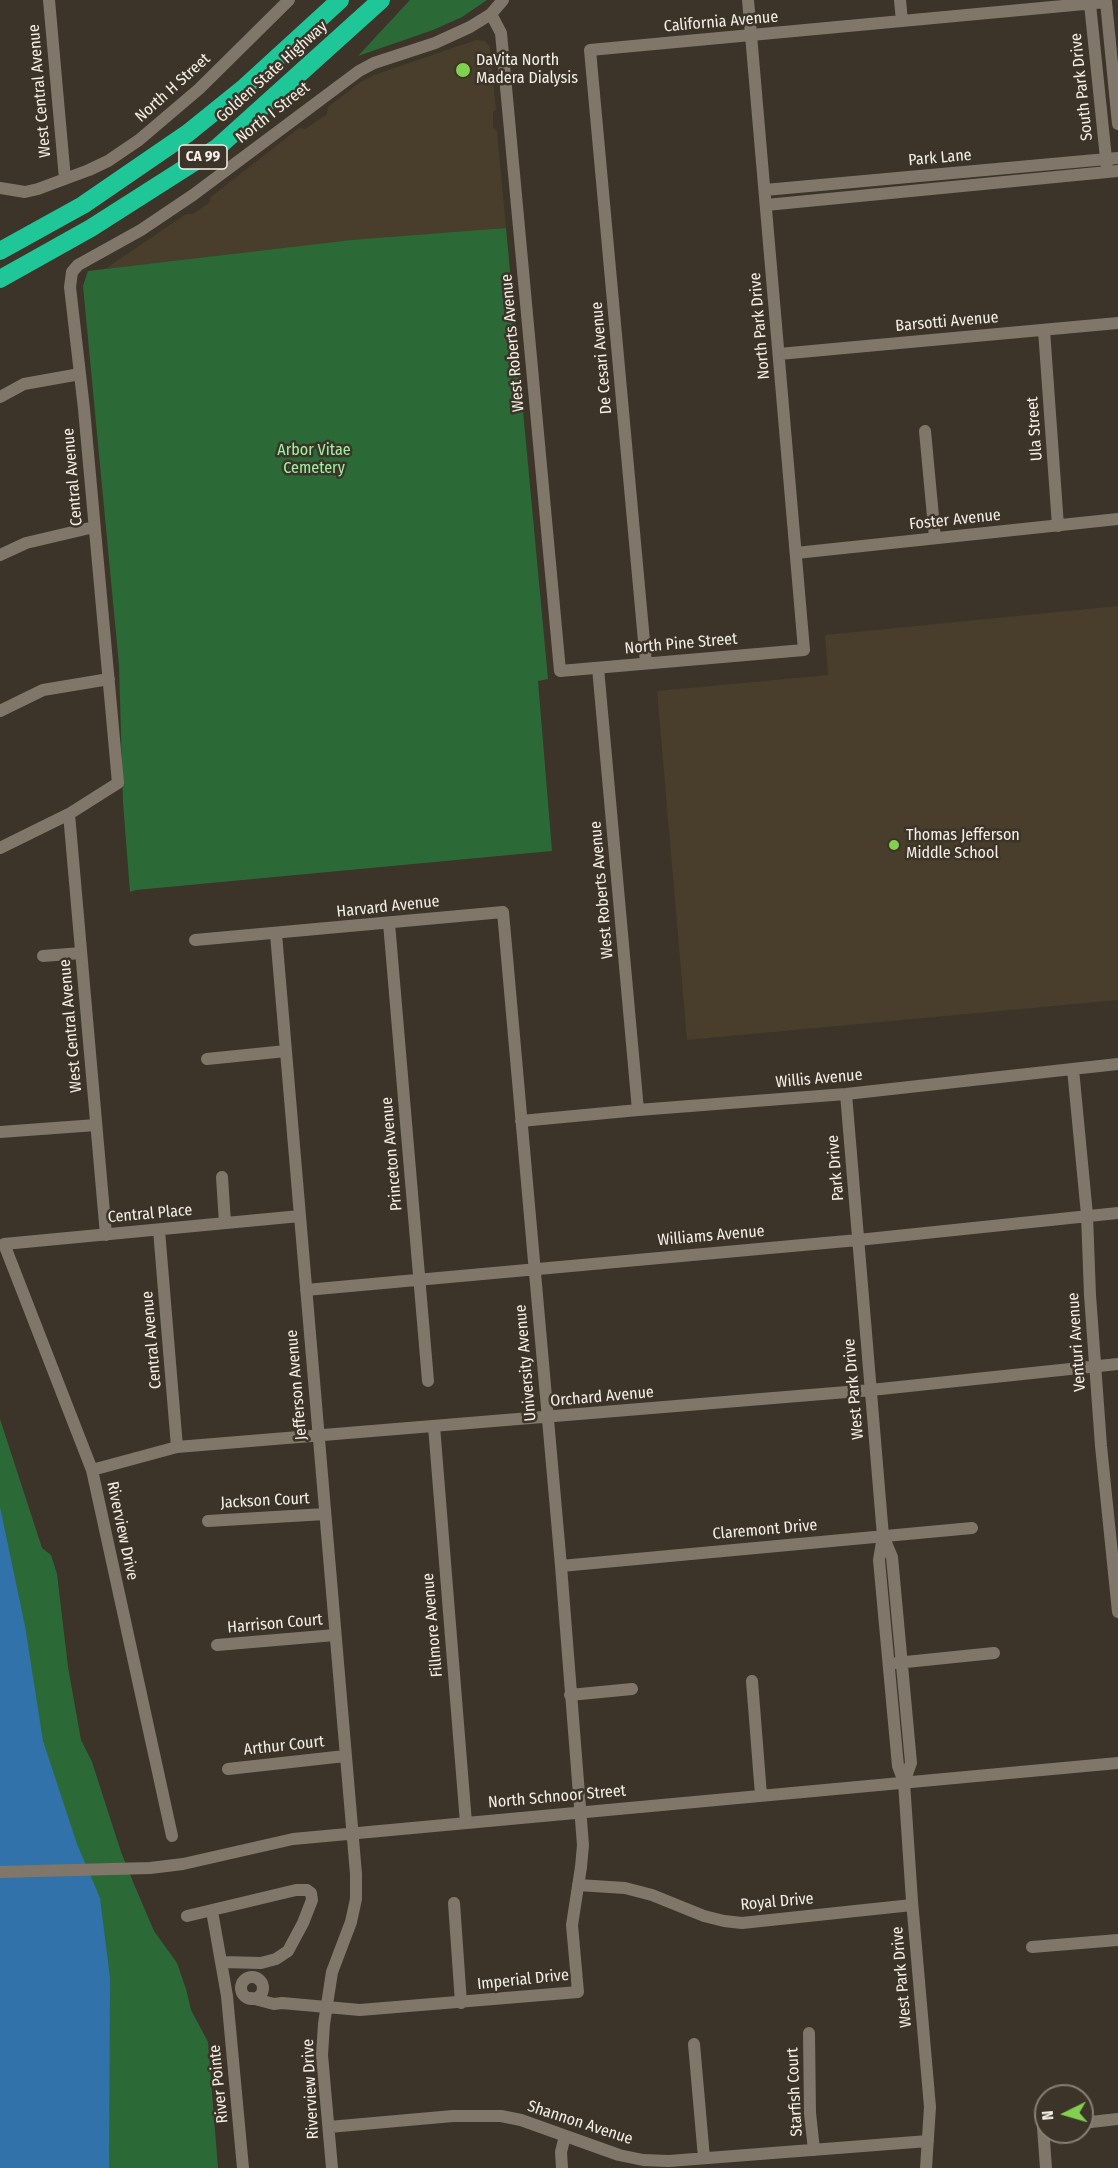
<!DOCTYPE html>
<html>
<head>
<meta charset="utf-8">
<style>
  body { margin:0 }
  #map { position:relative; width:1118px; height:2168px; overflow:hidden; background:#3c3428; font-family:"Fira Sans Condensed",sans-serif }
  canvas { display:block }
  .north { position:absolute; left:1034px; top:2084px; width:60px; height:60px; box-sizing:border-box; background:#3c3428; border:2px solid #867f75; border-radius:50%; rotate:265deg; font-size:16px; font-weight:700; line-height:24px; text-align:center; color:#f5efe8 }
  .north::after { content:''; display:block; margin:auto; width:21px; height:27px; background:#82d04f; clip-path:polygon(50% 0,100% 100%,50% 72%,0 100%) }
</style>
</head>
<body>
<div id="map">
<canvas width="1118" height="2168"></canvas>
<div class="north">N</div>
</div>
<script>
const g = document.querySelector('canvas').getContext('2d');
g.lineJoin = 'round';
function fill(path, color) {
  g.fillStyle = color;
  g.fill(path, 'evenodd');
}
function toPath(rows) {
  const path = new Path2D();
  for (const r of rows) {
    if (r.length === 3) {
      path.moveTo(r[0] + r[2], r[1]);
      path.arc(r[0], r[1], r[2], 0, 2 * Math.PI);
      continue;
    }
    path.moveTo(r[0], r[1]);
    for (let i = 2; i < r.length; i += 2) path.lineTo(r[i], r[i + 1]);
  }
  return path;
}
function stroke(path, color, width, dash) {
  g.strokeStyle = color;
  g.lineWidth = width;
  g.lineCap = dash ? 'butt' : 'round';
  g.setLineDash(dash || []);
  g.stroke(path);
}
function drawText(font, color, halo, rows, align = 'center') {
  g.font = font + ' "Fira Sans Condensed",sans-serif';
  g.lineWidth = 5;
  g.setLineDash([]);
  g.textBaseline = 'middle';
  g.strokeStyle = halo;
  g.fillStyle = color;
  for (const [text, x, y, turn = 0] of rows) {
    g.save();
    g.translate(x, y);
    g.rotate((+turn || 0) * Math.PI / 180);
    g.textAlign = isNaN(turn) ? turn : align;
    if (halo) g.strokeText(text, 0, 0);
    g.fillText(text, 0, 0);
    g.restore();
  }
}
fill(toPath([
  [476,40,485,41,490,47,496,110,493,112,493,127,497,131,506,228,105,269,186,214,193,214,209,203,211,197,299,128,305,129,327,114,328,107,359,83,374,75],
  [1118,606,1118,1000,687,1040,657,691,828,675,825,635]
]), '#493d2c');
fill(toPath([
  [410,0,487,0,462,17,433,30,358,56],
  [506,228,548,679,538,681,552,851,136,890,130,892,123,802,119,665,83,286,88,271,352,240],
  [0,1419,42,1548,51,1555,57,1574,68,1667,81,1740,92,1762,121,1852,136,1889,154,1931,177,1963,186,1989,191,2010,208,2042,218,2168,0,2168]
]), '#2b6a36');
fill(toPath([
  [0,1507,25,1626,43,1741,77,1844,100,1898,110,1978,109,2168,0,2168]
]), '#3172aa');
stroke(toPath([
  [49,0,65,179],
  [900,0,902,21],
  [1087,0,1090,4,1107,168],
  [1104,0,1106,2,1118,124],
  [491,14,501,33,560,671,804,650,748,0],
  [0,188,25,192,38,189,89,170,108,161,139,140,199,89,289,0],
  [765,190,1118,158],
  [766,205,1118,171],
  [1044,330,1058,526],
  [779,354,1118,323],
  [0,397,24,384,80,374],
  [925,431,935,538],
  [796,553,1118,519],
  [0,555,26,543,94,527],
  [646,663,590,50,1106,2],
  [598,668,638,1110],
  [0,711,43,690,109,679],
  [69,814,106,1235],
  [0,848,69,814,118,783,84,409,70,287,72,272,78,265,141,230,193,195,359,71,374,63,435,43,470,27,491,14,503,0],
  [389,923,428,1381],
  [276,934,356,1874,356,1899,351,1922,332,1972,324,2024,322,2055,332,2168],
  [195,940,503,912,561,1566,583,1845,581,1867,572,1925,578,1992,360,2010,282,2003,274,2004,251,1998],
  [43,956,81,953],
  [207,1059,286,1051],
  [1073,1069,1087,1215,1090,1295,1101,1446,1118,1612],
  [846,1094,883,1536,879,1560,898,1766,904,1782,912,1901,930,2107,926,2168],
  [521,1121,638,1110,846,1094,1118,1064],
  [0,1132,96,1125],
  [222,1177,225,1223],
  [159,1230,177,1447],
  [306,1290,858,1240,1118,1213],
  [434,1426,466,1823],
  [92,1470,177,1447,871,1390,1118,1364],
  [208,1521,325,1514],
  [884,1538,892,1557,911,1763,904,1782],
  [561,1566,972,1528],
  [217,1645,335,1635],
  [896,1663,994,1653],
  [752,1681,761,1795],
  [570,1695,632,1689],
  [228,1769,345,1756],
  [172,1836,92,1470,4,1244,300,1216],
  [0,1872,150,1868,183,1864,293,1839,1118,1763],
  [578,1885,625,1888,652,1895,704,1916,724,1921,742,1923,912,1905],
  [454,1903,461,2003],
  [212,1911,227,1996,243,2168],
  [187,1916,296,1890,307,1890,311,1893,312,1900,303,1923,288,1951,276,1959,261,1963,222,1962],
  [1032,1947,1118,1940],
  [252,1988,11],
  [809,2033,810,2113,814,2150],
  [694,2044,704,2158],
  [1082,2123,1118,2119],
  [329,2127,453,2116,501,2116,521,2120,619,2155,643,2160,669,2161,928,2141],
  [562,2168,561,2152,565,2136],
  [1046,2168,1043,2127,1046,2126]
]), '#80776a', 12);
stroke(toPath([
  [0,251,83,205,188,133,245,87,340,0],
  [0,279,91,228,218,147,381,0]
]), '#1fc698', 18);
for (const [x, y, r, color] of [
  [463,70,8,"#82d04f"],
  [894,845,6,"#82d04f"]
]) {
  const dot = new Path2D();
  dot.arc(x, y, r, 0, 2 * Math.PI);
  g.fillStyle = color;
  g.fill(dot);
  stroke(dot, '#3c3428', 2);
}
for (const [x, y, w] of [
  [203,157,48]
]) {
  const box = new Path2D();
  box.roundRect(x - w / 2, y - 12, w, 24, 4.5);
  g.fillStyle = '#3c3428';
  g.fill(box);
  stroke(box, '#f5efe8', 1.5);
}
drawText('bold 15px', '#f5efe8', null, [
  ["CA 99",203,157]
]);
drawText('16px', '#f5efe8', '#3c3428', [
  ["California Avenue",721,22,-5],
  ["Golden State Highway",272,72,-42],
  ["South Park Drive",1082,87,-96],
  ["North H Street",173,88,-42],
  ["West Central Avenue",40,91,-95],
  ["North I Street",273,113,-38],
  ["Park Lane",940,158,-5],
  ["Barsotti Avenue",947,322,-5],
  ["North Park Drive",760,326,-95],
  ["West Roberts Avenue",513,343,-95],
  ["De Cesari Avenue",602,358,-95],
  ["Ula Street",1035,429,-94],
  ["Central Avenue",73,477,-95],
  ["Foster Avenue",955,520,-6],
  ["North Pine Street",681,644,-5],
  ["West Roberts Avenue",602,890,-95],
  ["Harvard Avenue",388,907,-6],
  ["West Central Avenue",71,1026,-95],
  ["Willis Avenue",819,1079,-5],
  ["Princeton Avenue",392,1154,-95],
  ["Park Drive",836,1168,-95],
  ["Central Place",150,1214,-5],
  ["Williams Avenue",711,1236,-5],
  ["Central Avenue",152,1340,-95],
  ["Venturi Avenue",1077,1342,-94],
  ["University Avenue",526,1363,-95],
  ["Jefferson Avenue",297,1385,-95],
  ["West Park Drive",854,1389,-95],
  ["Orchard Avenue",602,1397,-5],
  ["Jackson Court",265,1501,-3],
  ["Claremont Drive",765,1530,-5],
  ["Riverview Drive",122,1531,78],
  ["Harrison Court",275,1624,-5],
  ["Fillmore Avenue",433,1625,-95],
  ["Arthur Court",284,1746,-6],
  ["North Schnoor Street",557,1797,-5],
  ["Royal Drive",777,1902,-5],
  ["West Park Drive",902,1977,-95],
  ["Imperial Drive",523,1980,-6],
  ["River Pointe",219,2084,-96],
  ["Riverview Drive",311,2089,-93],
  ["Starfish Court",795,2092,-93],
  ["Shannon Avenue",580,2123,18]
]);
drawText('16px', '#f5efe8', '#3c3428', [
  ["DaVita North",476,61],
  ["Madera Dialysis",476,79],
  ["Thomas Jefferson",906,836],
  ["Middle School",906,854]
], 'left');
drawText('16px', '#99f4a4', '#3c3428', [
  ["Arbor Vitae",314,451],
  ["Cemetery",314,469]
]);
</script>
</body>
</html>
